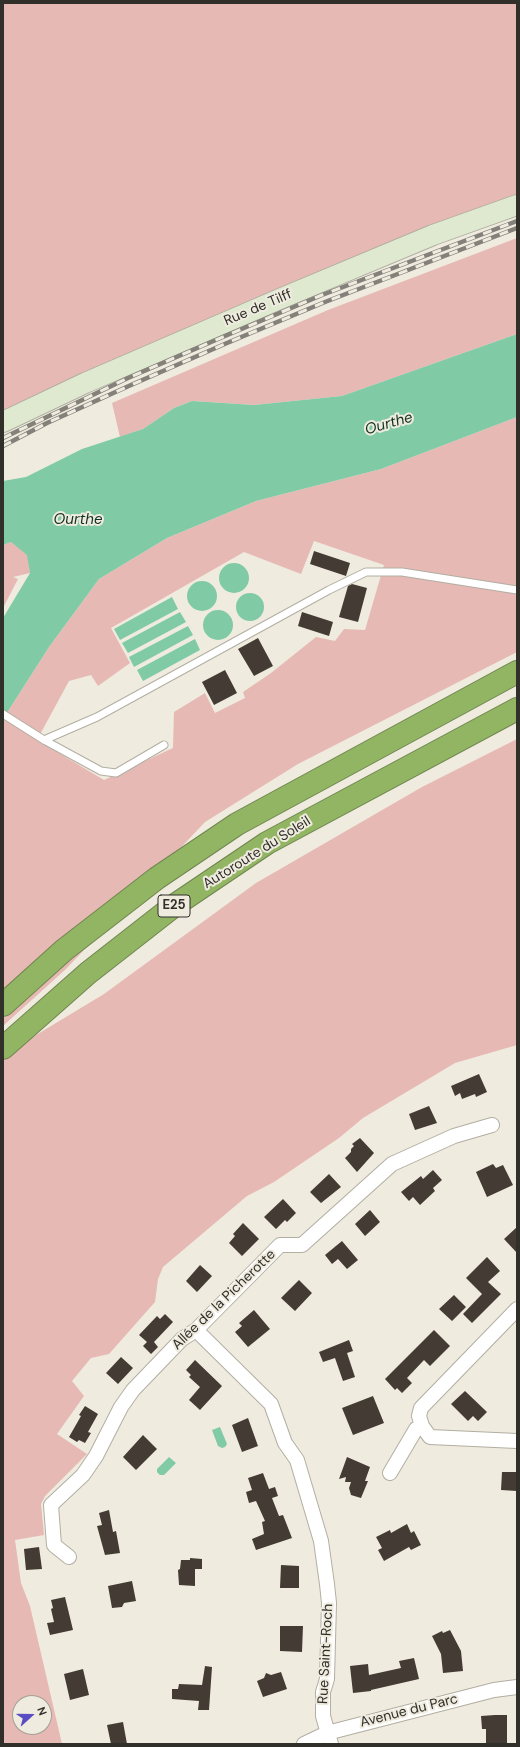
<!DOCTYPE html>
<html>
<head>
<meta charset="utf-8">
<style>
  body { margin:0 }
  #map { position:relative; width:520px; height:1747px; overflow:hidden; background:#efebdf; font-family:"DM Sans",sans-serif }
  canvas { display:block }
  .frame { position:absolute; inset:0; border:4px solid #302f2a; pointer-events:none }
  .north { position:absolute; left:12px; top:1695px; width:40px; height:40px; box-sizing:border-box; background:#efebdf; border:1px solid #a3a097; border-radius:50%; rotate:69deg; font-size:11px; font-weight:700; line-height:16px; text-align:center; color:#302f2a }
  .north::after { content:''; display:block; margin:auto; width:14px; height:18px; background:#594cc4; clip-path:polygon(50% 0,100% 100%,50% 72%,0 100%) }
</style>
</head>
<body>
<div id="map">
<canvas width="520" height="1747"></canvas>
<div class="frame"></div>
<div class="north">N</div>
</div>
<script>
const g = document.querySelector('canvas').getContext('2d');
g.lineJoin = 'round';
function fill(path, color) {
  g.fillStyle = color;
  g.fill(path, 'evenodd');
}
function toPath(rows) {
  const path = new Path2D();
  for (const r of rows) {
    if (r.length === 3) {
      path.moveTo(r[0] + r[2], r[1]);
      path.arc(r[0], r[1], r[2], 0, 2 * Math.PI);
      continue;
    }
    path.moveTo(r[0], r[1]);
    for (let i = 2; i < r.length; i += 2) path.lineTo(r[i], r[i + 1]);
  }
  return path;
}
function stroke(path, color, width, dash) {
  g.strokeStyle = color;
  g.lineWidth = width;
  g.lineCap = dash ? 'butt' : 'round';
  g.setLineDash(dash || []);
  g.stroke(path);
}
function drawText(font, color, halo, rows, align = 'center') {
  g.font = font + ' "DM Sans",sans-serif';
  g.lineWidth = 4;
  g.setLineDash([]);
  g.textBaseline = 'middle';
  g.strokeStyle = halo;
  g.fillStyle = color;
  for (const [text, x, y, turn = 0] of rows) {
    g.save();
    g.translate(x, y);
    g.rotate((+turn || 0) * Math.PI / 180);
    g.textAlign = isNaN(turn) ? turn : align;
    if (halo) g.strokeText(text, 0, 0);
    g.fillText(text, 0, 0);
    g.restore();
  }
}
fill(toPath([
  [3,3,517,3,517,200,3,415],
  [517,238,517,334,342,396,254,405,192,401,174,408,143,429,120,437,112,403,328,310],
  [517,417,517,652,298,764,205,822,66,969,3,1026,3,719,49,647,99,579,167,538,256,501,381,469],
  [314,541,384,565,365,630,344,629,335,641,316,637,271,673,243,692,245,698,215,713,205,693,174,712,173,748,104,780,37,740,69,681,91,675,98,686,130,663,111,628,244,552,301,574],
  [11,542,28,555,30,573,13,577,18,579,3,608,3,545],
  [517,739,517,1045,455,1063,363,1118,339,1138,274,1182,247,1196,163,1267,158,1279,155,1302,109,1354,91,1358,72,1381,84,1396,57,1434,87,1454,45,1496,41,1504,44,1535,15,1540,21,1583,30,1606,62,1744,3,1744,3,1055,104,994,256,883,422,787],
  [20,1703,44,1703,44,1727,20,1727]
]), '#e7b9b4');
fill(toPath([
  [517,334,517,417,381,469,256,501,167,538,99,579,49,647,3,719,3,618,30,573,27,555,11,542,3,545,3,481,26,477,82,449,143,429,174,408,192,401,254,405,342,396],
  [234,578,15],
  [202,596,15],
  [250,607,14],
  [172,597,178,609,120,640,114,629],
  [218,625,15],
  [180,612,186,622,128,653,122,643],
  [188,626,193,635,134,667,129,657],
  [195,639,200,650,143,681,137,670],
  [220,1427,227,1444,225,1447,222,1448,218,1446,212,1430],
  [169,1457,176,1463,164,1475,160,1475,157,1472,157,1469]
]), '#80caa6');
fill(toPath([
  [314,551,350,563,346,576,310,564],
  [352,584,367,588,358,622,339,617,348,586],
  [302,612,333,622,329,636,298,626],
  [258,638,273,666,254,676,238,649],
  [225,670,237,693,214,705,202,682],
  [479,1074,487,1092,476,1097,475,1094,462,1099,460,1093,455,1096,451,1086],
  [429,1106,437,1123,415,1130,409,1114],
  [360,1138,374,1153,357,1172,345,1158,351,1152,351,1149,354,1146,352,1144],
  [493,1164,496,1168,503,1165,513,1185,487,1197,476,1172],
  [433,1170,442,1180,433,1188,435,1191,420,1205,413,1197,409,1201,401,1192,421,1176,423,1179],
  [329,1174,341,1187,321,1203,310,1192],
  [283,1199,296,1213,287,1222,285,1220,276,1229,264,1217],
  [370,1210,380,1222,365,1236,355,1224],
  [243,1223,259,1239,242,1256,229,1243,235,1236,233,1234],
  [517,1227,517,1253,504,1239],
  [342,1241,358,1260,347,1269,338,1259,332,1264,325,1255],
  [487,1257,500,1271,488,1282,501,1294,472,1323,463,1314,482,1294,466,1278],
  [200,1265,212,1276,197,1292,186,1281],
  [299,1280,312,1293,295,1311,281,1298],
  [454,1295,466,1307,452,1321,439,1309],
  [254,1310,270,1329,248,1347,235,1332,242,1326,239,1323],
  [165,1314,173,1322,154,1342,158,1347,151,1354,143,1346,147,1342,139,1335,157,1316,160,1319],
  [434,1330,450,1346,430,1366,424,1360,407,1378,412,1383,402,1393,397,1388,395,1390,385,1379],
  [349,1340,353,1351,347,1353,355,1377,343,1381,335,1358,323,1362,319,1352],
  [121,1357,133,1368,118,1384,106,1373],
  [195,1360,222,1386,200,1410,189,1400,200,1387,189,1377,191,1375,186,1370],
  [465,1391,487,1412,478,1421,473,1416,468,1421,451,1404],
  [373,1396,384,1423,353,1435,342,1408],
  [85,1406,98,1414,88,1432,91,1433,85,1443,79,1440,77,1442,69,1437,81,1416,79,1415],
  [248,1418,258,1446,242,1452,232,1425],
  [143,1435,157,1449,136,1470,123,1457],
  [347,1457,370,1467,365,1481,368,1481,361,1498,351,1495,349,1488,351,1482,345,1482,346,1477,339,1479],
  [502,1472,517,1472,517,1491,501,1490],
  [263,1473,269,1489,275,1487,278,1496,272,1498,279,1516,283,1515,292,1538,256,1550,252,1539,264,1534,262,1522,265,1521,256,1501,249,1503,246,1492,252,1490,248,1478],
  [109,1510,113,1532,116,1531,120,1553,105,1555,97,1526,102,1525,99,1513],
  [407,1524,411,1533,414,1531,421,1545,411,1550,409,1547,384,1561,378,1550,382,1548,376,1537,390,1530,391,1533],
  [39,1547,42,1569,26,1570,24,1549],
  [190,1558,202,1559,202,1569,195,1569,195,1586,179,1585,178,1570,180,1569,181,1560,190,1560],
  [281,1565,299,1566,299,1588,280,1588],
  [132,1581,136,1601,124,1603,122,1607,112,1608,108,1586],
  [65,1597,73,1630,50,1635,47,1623,54,1622,51,1609,53,1608,51,1600],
  [280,1626,303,1626,302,1652,280,1651],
  [450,1630,461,1651,463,1671,443,1673,441,1654,432,1636,442,1631,443,1633],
  [414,1658,419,1679,371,1690,371,1691,353,1693,350,1666,368,1664,369,1675,401,1668,399,1661],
  [205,1666,212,1667,209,1710,198,1710,199,1701,172,1699,172,1689,178,1689,179,1684,202,1685],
  [83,1669,89,1695,70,1700,64,1674],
  [281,1672,287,1689,263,1697,257,1681,264,1678,266,1673,271,1675],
  [495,1715,507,1715,507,1744,486,1744,486,1729,482,1729,481,1716],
  [123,1722,127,1744,111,1744,107,1725]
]), '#443b34');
const lane = toPath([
  [3,714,44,740,101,771,116,773,164,745],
  [44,740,97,717,329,590,366,572,402,572,517,590]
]);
const street = toPath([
  [517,1309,421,1408,419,1416,422,1426,430,1437,517,1441],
  [196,1330,271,1404,285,1443,297,1460,321,1541,327,1584,329,1603,327,1679,323,1692,323,1716,331,1744],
  [390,1473,416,1429,422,1426],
  [69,1557,54,1545,51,1505,83,1475,96,1456,121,1407,133,1390,182,1339,196,1330,280,1245,302,1245,392,1164,454,1136,492,1125],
  [304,1744,327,1733,494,1690,517,1687]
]);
const secondary = toPath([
  [3,422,85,383,282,298,433,235,517,205]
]);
const highway = toPath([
  [3,1005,64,950,157,878,237,824,517,672],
  [3,1048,88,973,175,905,267,843,517,709]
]);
stroke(lane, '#b2aea2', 9);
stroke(street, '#b2aea2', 16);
stroke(secondary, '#b2aea2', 22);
stroke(highway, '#70864f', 24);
stroke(lane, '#fff', 7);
stroke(street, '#fff', 14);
stroke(secondary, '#dee9d0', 20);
stroke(highway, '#92b563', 22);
const rail = toPath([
  [3,438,128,378,225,336,322,295,517,221],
  [3,446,47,423,131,385,227,343,325,302,517,228]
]);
stroke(rail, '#838179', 4.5);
stroke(rail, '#efebdf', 3, [9]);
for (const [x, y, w] of [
  [174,906,32]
]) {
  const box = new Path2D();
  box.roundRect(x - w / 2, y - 11, w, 22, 3);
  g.fillStyle = '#efebdf';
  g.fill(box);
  stroke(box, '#302f2a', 1);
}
drawText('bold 13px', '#302f2a', null, [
  ["E25",174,906]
]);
drawText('14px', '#302f2a', '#efebdf', [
  ["Rue de Tilff",258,308,-23],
  ["Autoroute du Soleil",257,853,-32],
  ["Allée de la Picherotte",224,1300,-44],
  ["Rue Saint-Roch",326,1654,-87],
  ["Avenue du Parc",409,1711,-14]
]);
drawText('italic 15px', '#103223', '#efebdf', [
  ["Ourthe",389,424,-16],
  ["Ourthe",78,520]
]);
</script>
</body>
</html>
